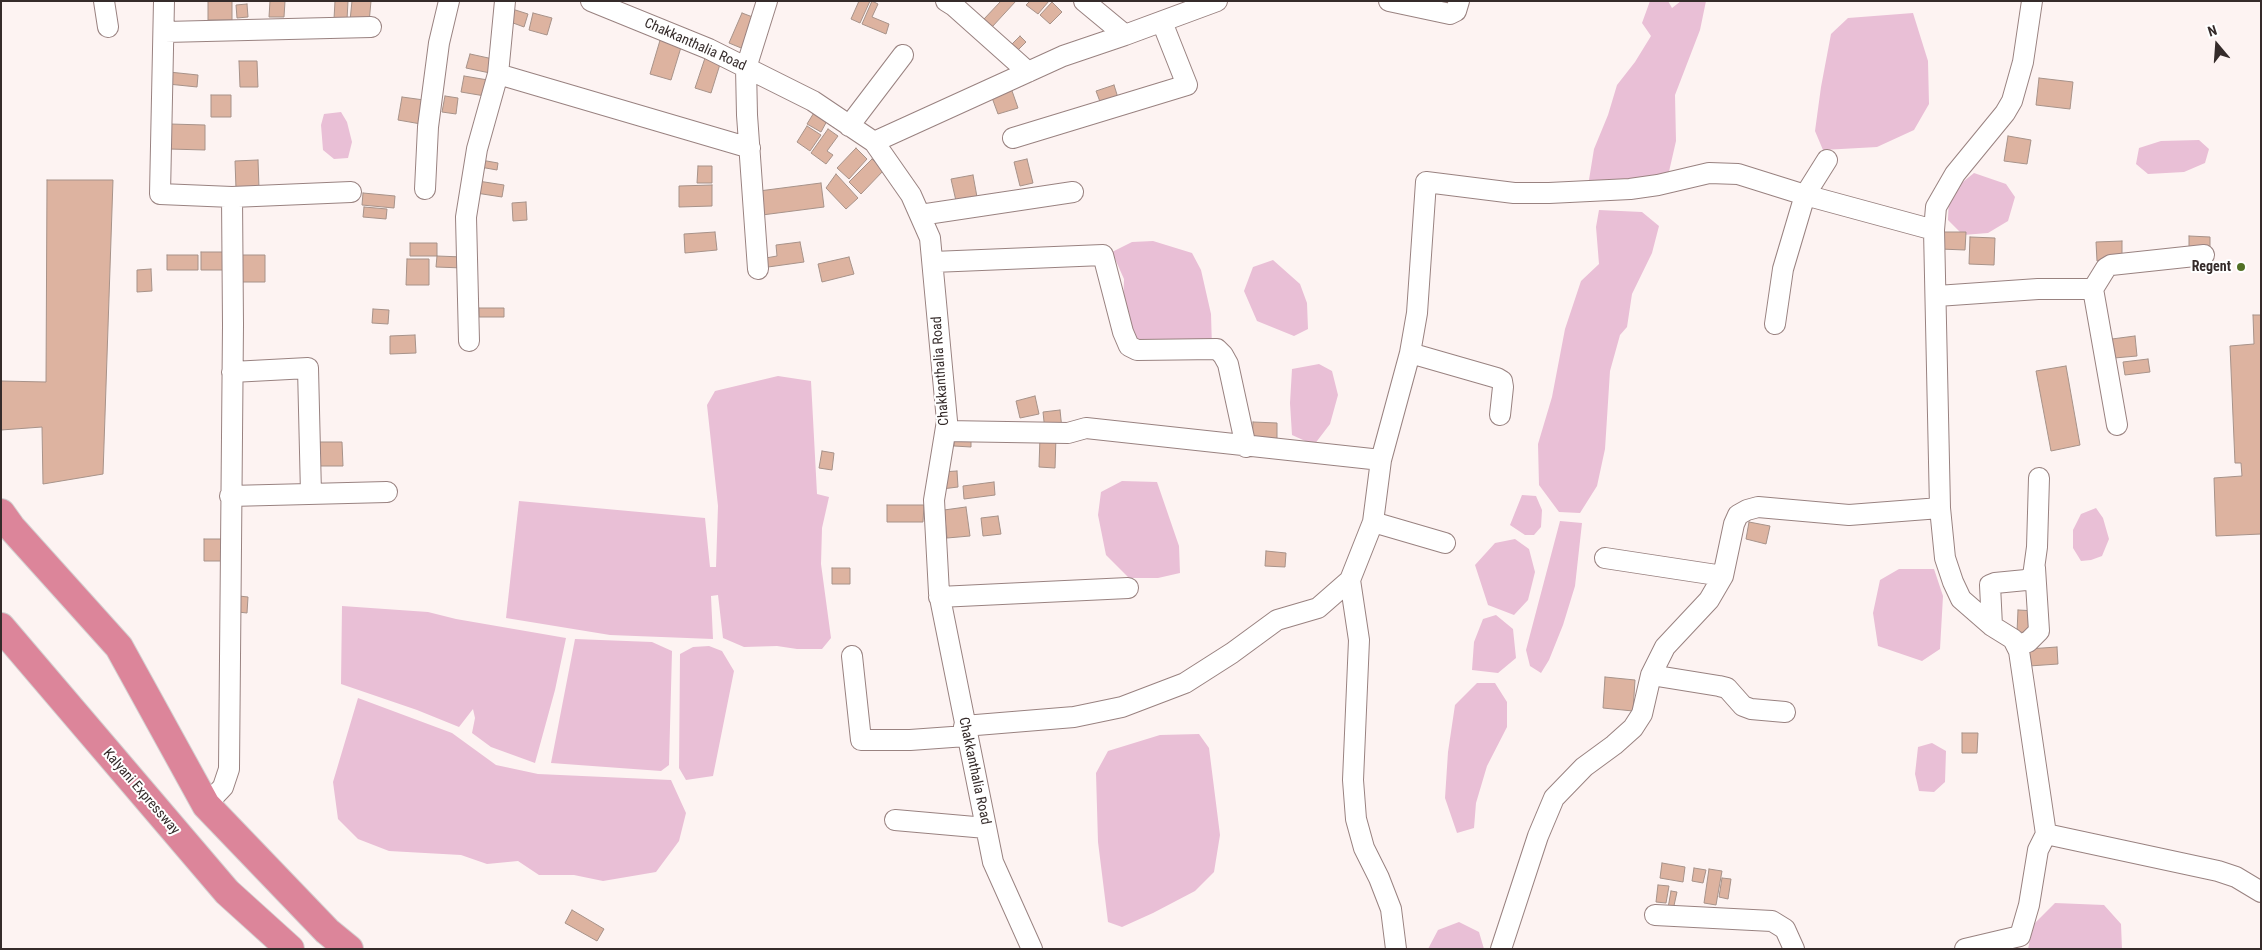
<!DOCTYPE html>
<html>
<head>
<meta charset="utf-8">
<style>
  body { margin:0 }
  #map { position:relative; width:2262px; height:950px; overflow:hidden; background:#fdf3f2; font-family:"Roboto Condensed",sans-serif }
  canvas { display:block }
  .frame { position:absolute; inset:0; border:2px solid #352b2a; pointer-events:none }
  .north { position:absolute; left:2192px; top:20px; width:50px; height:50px; -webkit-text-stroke:4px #fff; paint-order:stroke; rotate:342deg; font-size:14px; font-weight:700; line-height:20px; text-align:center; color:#352b2a }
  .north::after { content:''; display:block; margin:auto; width:18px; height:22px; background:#352b2a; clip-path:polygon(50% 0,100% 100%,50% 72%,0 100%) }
</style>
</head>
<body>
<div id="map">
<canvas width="2262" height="950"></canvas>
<div class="frame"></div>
<div class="north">N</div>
</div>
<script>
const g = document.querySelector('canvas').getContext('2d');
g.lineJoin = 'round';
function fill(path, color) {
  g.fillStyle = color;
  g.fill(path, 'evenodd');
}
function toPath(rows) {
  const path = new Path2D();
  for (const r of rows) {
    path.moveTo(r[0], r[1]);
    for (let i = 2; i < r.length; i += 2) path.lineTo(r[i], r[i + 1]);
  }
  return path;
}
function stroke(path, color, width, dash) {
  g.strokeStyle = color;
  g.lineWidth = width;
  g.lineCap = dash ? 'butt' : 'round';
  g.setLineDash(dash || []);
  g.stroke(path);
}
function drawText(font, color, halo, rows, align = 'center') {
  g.font = font + ' "Roboto Condensed",sans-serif';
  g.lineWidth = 4;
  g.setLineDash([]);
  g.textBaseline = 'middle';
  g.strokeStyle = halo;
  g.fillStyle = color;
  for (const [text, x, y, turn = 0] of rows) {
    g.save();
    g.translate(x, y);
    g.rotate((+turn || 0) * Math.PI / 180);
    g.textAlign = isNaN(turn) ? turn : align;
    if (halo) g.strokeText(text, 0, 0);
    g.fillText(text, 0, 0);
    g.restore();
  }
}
fill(toPath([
  [1650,1,1668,1,1672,8,1681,1,1706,1,1700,30,1675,95,1676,141,1668,176,1588,186,1594,149,1608,115,1617,85,1635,62,1651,36,1642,23],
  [1913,13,1928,61,1929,104,1914,130,1877,147,1823,150,1815,131,1821,87,1831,34,1848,18],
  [341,112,347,122,352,142,348,158,334,159,323,150,321,125,324,114],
  [2199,140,2209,149,2205,163,2184,172,2148,174,2136,164,2139,148,2161,141],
  [1974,173,2006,184,2015,197,2008,221,1988,233,1963,235,1948,220,1949,193],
  [1599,210,1642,212,1659,226,1652,253,1632,294,1627,327,1620,335,1610,371,1605,449,1597,486,1580,513,1559,512,1539,485,1538,444,1552,397,1565,329,1581,281,1599,264,1596,227],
  [1153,241,1192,253,1201,270,1211,314,1212,348,1146,347,1131,337,1123,307,1124,279,1112,252,1132,242],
  [1273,260,1300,284,1307,303,1308,329,1294,336,1257,321,1244,291,1253,267],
  [1319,364,1332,371,1338,395,1330,424,1314,445,1292,435,1290,403,1292,369],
  [778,376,811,381,817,494,829,497,822,528,821,564,831,638,822,649,797,649,777,646,744,647,723,638,718,595,711,596,713,639,610,635,506,618,519,501,705,518,710,567,716,567,718,506,707,405,715,391],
  [1122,481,1157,482,1179,546,1180,573,1158,578,1129,578,1106,555,1098,515,1101,492],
  [1522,495,1536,496,1542,510,1541,527,1534,535,1525,535,1510,525],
  [2096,508,2103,518,2109,539,2102,556,2091,560,2081,561,2073,548,2073,530,2081,514],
  [1560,521,1582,523,1575,586,1563,625,1549,660,1541,673,1530,666,1526,650],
  [1515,539,1529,549,1535,572,1528,600,1514,615,1488,605,1475,565,1495,543],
  [1899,569,1934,569,1943,596,1940,649,1922,661,1878,646,1873,613,1880,580],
  [342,606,428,612,456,619,566,638,555,690,535,763,491,747,472,733,475,718,473,709,459,727,417,710,341,684],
  [1496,615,1513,629,1516,658,1498,673,1472,670,1474,642,1483,619],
  [575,639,652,642,672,651,669,765,661,771,551,763],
  [709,646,722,651,734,671,713,776,686,780,679,768,680,654,693,647],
  [1477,683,1495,683,1507,702,1507,727,1487,766,1476,803,1474,828,1457,833,1445,798,1448,752,1455,705],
  [358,698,452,733,496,765,538,774,671,780,686,813,679,841,656,872,603,881,574,875,539,875,518,861,487,864,461,855,389,851,358,839,338,819,333,782],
  [1199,734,1209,748,1220,835,1214,872,1195,891,1153,913,1122,927,1108,922,1098,842,1096,773,1108,751,1160,735],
  [1932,743,1946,751,1945,782,1934,792,1919,791,1915,774,1918,747],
  [2055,903,2104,905,2121,924,2122,949,2028,949,2033,925],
  [1459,922,1479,932,1484,949,1428,949,1438,930]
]), '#e9bfd6');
const building = toPath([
  [208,1,232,1,232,20,208,20,208,1],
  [270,1,285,1,284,17,269,17,270,1],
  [335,1,348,1,347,20,334,19,335,1],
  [352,1,371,1,369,23,350,21,352,1],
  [859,1,870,1,860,23,851,19,859,1],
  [872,1,878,4,872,17,889,24,886,34,862,24,872,1],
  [1001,1,1016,1,992,27,984,19,1001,1],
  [1030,1,1049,1,1038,14,1026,5,1030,1],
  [1052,2,1062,12,1050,24,1040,15,1052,2],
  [247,4,248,17,237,18,236,5,247,4],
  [509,8,528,14,524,27,505,20,509,8],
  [533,13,552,18,547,35,529,30,533,13],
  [742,13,758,19,746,50,729,43,742,13],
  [1020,36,1026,42,1016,52,1010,46,1020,36],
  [661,37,682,44,671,80,650,74,661,37],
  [470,54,493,59,490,73,466,68,470,54],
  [706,55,721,61,711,93,695,88,706,55],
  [239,61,257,61,258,87,240,87,239,61],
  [169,72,198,75,197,87,168,84,169,72],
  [464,76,488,80,485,96,461,92,464,76],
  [2039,78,2073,82,2070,109,2036,105,2039,78],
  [1114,85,1119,101,1102,107,1096,91,1114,85],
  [1011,88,1018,108,998,114,991,95,1011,88],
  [211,95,231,95,231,117,211,117,211,95],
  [445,96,458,98,456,114,442,112,445,96],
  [402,97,424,100,421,124,398,120,402,97],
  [815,111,828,119,821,132,807,124,815,111],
  [170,124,205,125,205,150,169,149,170,124],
  [807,126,821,135,810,151,797,142,807,126],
  [828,129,838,136,827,151,833,155,826,164,811,153,828,129],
  [2008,136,2031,140,2027,164,2004,161,2008,136],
  [856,148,867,159,849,179,837,168,856,148],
  [872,159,884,170,861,194,849,182,872,159],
  [1027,159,1033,183,1020,186,1014,162,1027,159],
  [258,160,259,188,236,189,235,161,258,160],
  [481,160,498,163,497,170,480,167,481,160],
  [698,166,712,166,712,183,697,183,698,166],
  [836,174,858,198,846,209,826,188,836,174],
  [973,175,977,197,956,201,951,179,973,175],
  [47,180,113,180,103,474,43,484,42,427,1,430,1,381,46,382,47,180],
  [478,181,504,185,502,197,476,193,478,181],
  [821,183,824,207,762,215,759,191,821,183],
  [712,185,712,206,679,207,679,186,712,185],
  [363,193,395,196,394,208,362,205,363,193],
  [526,202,527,220,513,221,512,203,526,202],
  [364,207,387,209,386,219,363,217,364,207],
  [715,232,717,250,685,253,684,234,715,232],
  [1940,232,1966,232,1965,250,1940,249,1940,232],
  [2189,236,2210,237,2210,251,2189,250,2189,236],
  [1970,237,1995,238,1994,265,1969,264,1970,237],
  [2122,241,2122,260,2097,261,2096,242,2122,241],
  [800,242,804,262,761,268,760,259,777,256,776,245,800,242],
  [410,243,437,243,437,256,410,256,410,243],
  [201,252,228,252,228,270,201,270,201,252],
  [167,255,198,255,198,270,167,270,167,255],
  [240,255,265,255,265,282,240,282,240,255],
  [437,256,463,257,463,268,436,267,437,256],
  [849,257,854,274,822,282,818,264,849,257],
  [407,259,429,259,429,285,406,285,407,259],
  [151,269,152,291,137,292,137,270,151,269],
  [479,308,504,308,504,317,479,317,479,308],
  [373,309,389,310,388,324,372,323,373,309],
  [2253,315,2261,315,2261,534,2216,536,2214,478,2242,476,2241,463,2235,463,2230,346,2254,344,2253,315],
  [415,335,416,353,390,354,390,336,415,335],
  [2135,336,2137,356,2114,358,2112,339,2135,336],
  [2148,359,2150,372,2125,375,2123,362,2148,359],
  [2066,366,2080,445,2051,451,2036,371,2066,366],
  [1035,396,1039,414,1020,418,1016,401,1035,396],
  [1060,410,1062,429,1045,431,1043,412,1060,410],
  [1253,422,1277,423,1277,442,1252,440,1253,422],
  [954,436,971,436,971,447,954,446,954,436],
  [1040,437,1056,437,1055,468,1039,467,1040,437],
  [310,442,342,442,343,466,311,466,310,442],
  [822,451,834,453,832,470,819,468,822,451],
  [957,471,958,487,942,489,941,472,957,471],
  [994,482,995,495,964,499,963,486,994,482],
  [887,505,924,505,923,522,887,522,887,505],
  [966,507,970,536,947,538,944,510,966,507],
  [998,516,1001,534,983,536,981,518,998,516],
  [1749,522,1770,526,1766,544,1746,539,1749,522],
  [204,539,226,539,226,561,204,561,204,539],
  [1266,551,1286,553,1285,567,1265,566,1266,551],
  [832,568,850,568,850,584,832,584,832,568],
  [239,596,248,597,247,613,238,612,239,596],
  [2018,610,2037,611,2035,633,2017,632,2018,610],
  [2057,647,2058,664,2029,666,2028,649,2057,647],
  [1605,677,1635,680,1633,711,1603,708,1605,677],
  [1962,733,1978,733,1977,753,1962,753,1962,733],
  [1662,863,1685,867,1683,882,1660,878,1662,863],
  [1694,868,1706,870,1703,883,1692,881,1694,868],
  [1709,869,1722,871,1716,905,1704,903,1709,869],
  [1722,878,1731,879,1728,899,1719,897,1722,878],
  [1658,885,1669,886,1666,903,1656,902,1658,885],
  [1671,891,1677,892,1673,910,1668,908,1671,891],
  [572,910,604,929,597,941,565,923,572,910]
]);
fill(building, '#ddb3a0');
stroke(building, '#a79289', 1);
const street = toPath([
  [104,1,108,27],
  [164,1,160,194,232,197,351,192],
  [591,1,709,49,813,101,874,142,911,195,930,238,947,421,934,500,939,593,993,862,1032,949],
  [946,1,954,6,1028,72],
  [1084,1,1125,35],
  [1389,1,1450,14,1456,11,1459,1],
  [165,32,371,27],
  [498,74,750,148],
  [849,126,903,55],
  [1013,138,1187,85,1162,22],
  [874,142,1063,56,1125,35,1217,1],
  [425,189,428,127,439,43,449,1],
  [920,215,1073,192],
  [933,262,1103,255,1123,332,1129,346,1137,350,1217,349,1223,355,1228,364,1246,447],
  [758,269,747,115,746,68,767,1],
  [2093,289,2106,268,2111,265,2204,255],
  [1937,296,2038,289,2093,289,2117,425],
  [1775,324,1783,269,1805,195,1827,160],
  [469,341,466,217,477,149,498,74,505,1],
  [1410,353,1497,378,1502,381,1503,387,1500,415],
  [232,372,308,368,311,494],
  [946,431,1068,433,1086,428,1381,460],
  [230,496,387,492],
  [1940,508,1945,558,1953,582,1961,599,1992,626,2013,639,2019,651,2046,834,2038,850,2029,905,2020,936,1965,949],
  [1373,522,1445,543],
  [1605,558,1723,576],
  [1350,580,1359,640,1353,780,1356,819,1364,848,1379,878,1391,909,1396,949],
  [939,597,1128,588],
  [1992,626,1990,585,1995,583,2026,580,2033,576,2037,547,2039,478],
  [2017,645,2028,642,2039,631,2035,568],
  [852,656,861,740,910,740,966,736],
  [1651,675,1719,686,1727,688,1743,706,1751,709,1785,712],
  [964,726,1074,717,1122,707,1185,683,1232,653,1277,620,1318,608,1350,580,1373,522,1381,460,1410,353,1417,313,1426,182,1514,193,1549,193,1630,189,1658,185,1709,173,1738,174,1805,195,1934,230],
  [206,805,223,787,229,769,233,325,232,197],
  [895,820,986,828],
  [2046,834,2218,871,2236,877,2261,892],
  [1655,915,1772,921,1785,929,1794,949],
  [1501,949,1538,836,1554,798,1584,767,1614,745,1633,728,1642,714,1651,675,1665,647,1709,600,1723,576,1734,524,1738,515,1747,510,1758,507,1849,515,1940,508,1934,230,1936,207,1955,174,2005,113,2012,101,2023,62,2032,1]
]);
const highway = toPath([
  [1,513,11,527,119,647,206,805,327,931,349,949],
  [1,627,227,892,290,949]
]);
stroke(street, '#998280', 22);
stroke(highway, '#d3d0d0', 30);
stroke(street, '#fff', 20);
stroke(highway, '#dc859a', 28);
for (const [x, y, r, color] of [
  [2241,267,5,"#527025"]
]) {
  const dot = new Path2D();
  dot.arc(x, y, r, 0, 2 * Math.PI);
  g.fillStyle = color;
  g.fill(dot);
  stroke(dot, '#fff', 2);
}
drawText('14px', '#352b2a', '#fff', [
  ["Chakkanthalia Road",695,45,24],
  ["Chakkanthalia Road",941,371,-94],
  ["Chakkanthalia Road",974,771,78],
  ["Kalyani Expressway",141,792,49]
]);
drawText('bold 14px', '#352b2a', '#fff', [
  ["Regent",2231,267]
], 'right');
</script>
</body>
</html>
